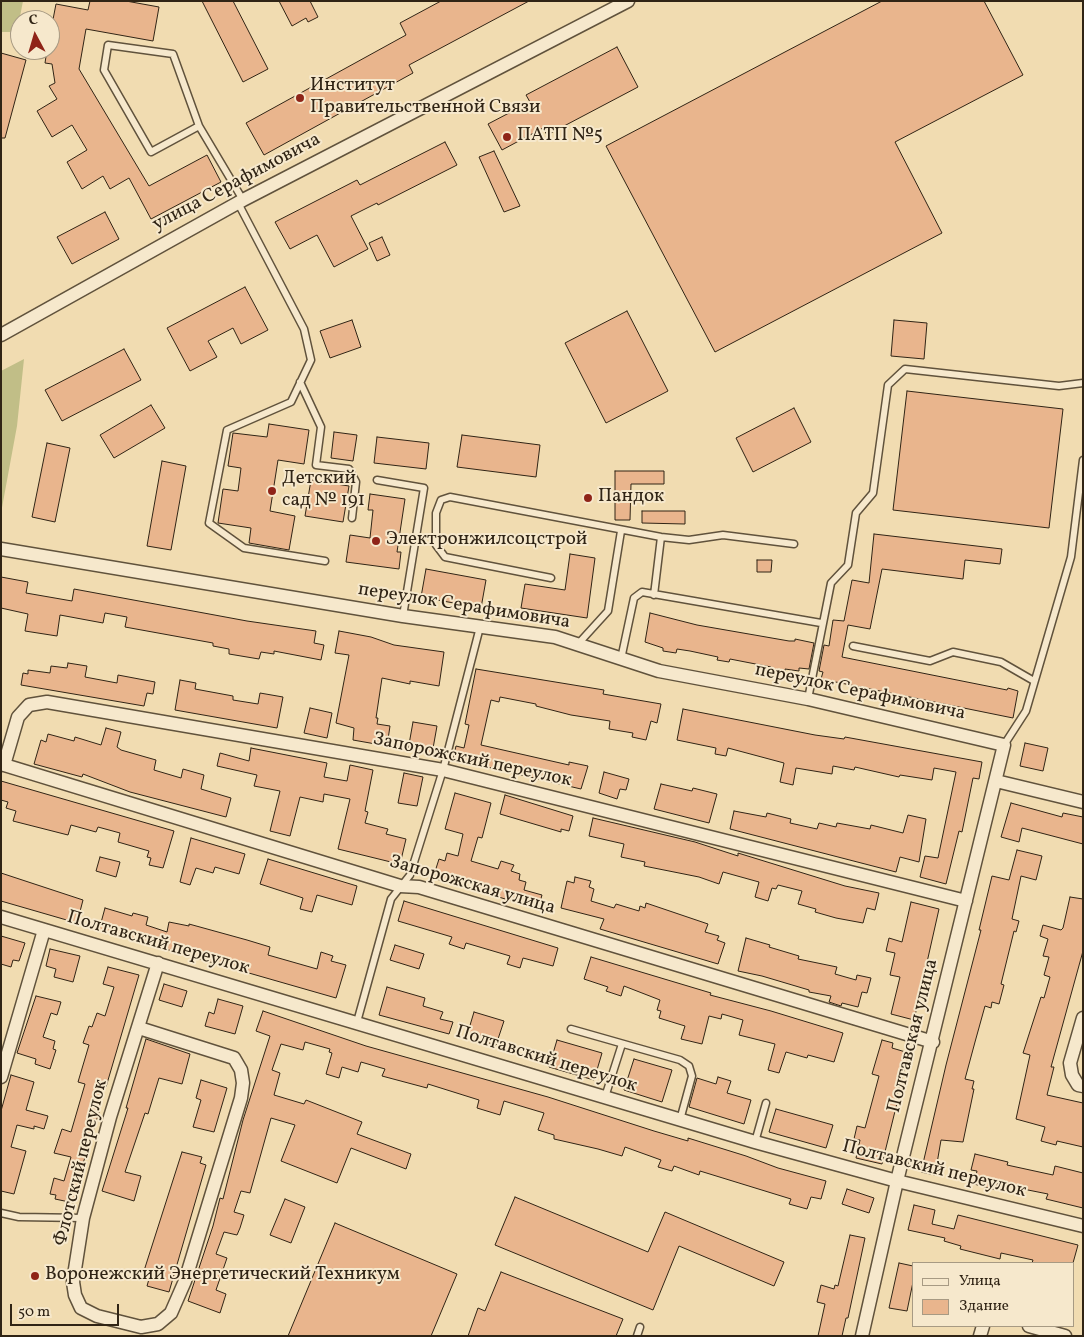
<!DOCTYPE html>
<html>
<head>
<meta charset="utf-8">
<style>
  body { margin:0 }
  #map { position:relative; width:1084px; height:1337px; overflow:hidden; background:#f1dcb1; font-family:Vollkorn,serif }
  canvas { display:block }
  .frame { position:absolute; inset:0; border:2px solid #302415; pointer-events:none }
  .legend { position:absolute; left:912px; top:1262px; width:162px; height:65px; box-sizing:border-box; background:#f6e8cc; border:1px solid #a79a83; margin:0; padding:6px 9px; list-style:none; font-size:15px; color:#302415 }
  .legend li { display:flex; align-items:center; gap:10px; height:25px }
  .legend b { width:25px; border:1px solid #a79a83 }
  .north { position:absolute; left:10px; top:10px; width:50px; height:50px; box-sizing:border-box; background:#f6e8cc; border:1px solid #a79a83; border-radius:50%; rotate:354deg; font-size:14px; font-weight:700; line-height:20px; text-align:center; color:#302415 }
  .north::after { content:''; display:block; margin:auto; width:18px; height:22px; background:#8f2418; clip-path:polygon(50% 0,100% 100%,50% 72%,0 100%) }
  .scale { position:absolute; left:10px; top:1304px; width:109px; height:22px; box-sizing:border-box; border:2px solid #302415; border-top:0; padding-left:6px; font-size:15px; line-height:18px; white-space:nowrap; color:#302415; -webkit-text-stroke:4px #f6e8cc; paint-order:stroke }
</style>
</head>
<body>
<div id="map">
<canvas width="1084" height="1337"></canvas>
<div class="frame"></div>
<ul class="legend">
<li><b style="height:6px;background:#f6e8cc"></b>Улица</li>
<li><b style="height:14px;background:#e9b58d"></b>Здание</li>
</ul>
<div class="north">С</div>
<div class="scale">50 m</div>
</div>
<script>
const g = document.querySelector('canvas').getContext('2d');
g.lineJoin = 'round';
function fill(path, color) {
  g.fillStyle = color;
  g.fill(path, 'evenodd');
}
function toPath(rows) {
  const path = new Path2D();
  for (const r of rows) {
    path.moveTo(r[0], r[1]);
    for (let i = 2; i < r.length; i += 2) path.lineTo(r[i], r[i + 1]);
  }
  return path;
}
function stroke(path, color, width, dash) {
  g.strokeStyle = color;
  g.lineWidth = width;
  g.lineCap = dash ? 'butt' : 'round';
  g.setLineDash(dash || []);
  g.stroke(path);
}
function drawText(font, color, halo, rows, align = 'center') {
  g.font = font + ' Vollkorn,serif';
  g.lineWidth = 4;
  g.setLineDash([]);
  g.textBaseline = 'middle';
  g.strokeStyle = halo;
  g.fillStyle = color;
  for (const [text, x, y, turn = 0] of rows) {
    g.save();
    g.translate(x, y);
    g.rotate((+turn || 0) * Math.PI / 180);
    g.textAlign = isNaN(turn) ? turn : align;
    if (halo) g.strokeText(text, 0, 0);
    g.fillText(text, 0, 0);
    g.restore();
  }
}
fill(toPath([
  [1,1,23,1,17,32,1,32],
  [24,359,17,426,1,513,1,371]
]), '#c1be87');
const building = toPath([
  [90,1,126,1,159,7,153,41,86,29,79,69,149,186,207,155,221,182,151,219,129,178,110,189,103,176,82,189,67,162,87,150,72,125,52,137,37,111,57,99,49,86,55,83,52,64,45,63,47,50,50,50,50,35,56,4,88,10,90,1],
  [202,1,233,1,268,69,243,82,202,1],
  [279,1,310,1,318,17,308,22,306,18,292,26,279,1],
  [441,1,529,1,409,65,413,73,264,155,246,123,406,35,400,23,441,1],
  [882,1,984,1,1023,75,895,142,942,233,715,352,606,146,882,1],
  [617,47,638,87,547,135,543,128,502,150,488,124,530,102,526,95,617,47],
  [1,53,26,60,5,138,1,138,1,53],
  [445,142,457,165,378,205,377,203,351,216,368,249,334,267,317,235,290,249,275,222,357,180,360,185,445,142],
  [494,151,520,206,504,212,479,157,494,151],
  [105,212,119,239,72,264,57,237,105,212],
  [382,237,390,255,377,261,369,243,382,237],
  [245,287,268,330,241,344,233,328,208,341,217,357,190,371,167,328,245,287],
  [627,311,668,391,606,423,565,343,627,311],
  [352,320,361,347,330,358,320,331,352,320],
  [894,320,927,323,924,359,891,356,894,320],
  [124,349,141,380,62,421,45,390,124,349],
  [907,391,1063,409,1049,528,893,510,907,391],
  [151,405,165,428,114,458,100,435,151,405],
  [794,408,811,442,753,472,736,438,794,408],
  [269,424,309,430,304,464,278,460,270,511,295,516,289,550,249,543,251,528,218,523,223,489,238,491,241,468,228,466,233,433,267,437,269,424],
  [334,432,357,435,353,461,331,458,334,432],
  [462,435,540,445,536,477,457,467,462,435],
  [377,437,429,443,426,469,374,463,377,437],
  [47,443,70,448,55,522,32,517,47,443],
  [162,461,186,466,171,550,147,546,162,461],
  [615,471,664,471,664,484,631,484,630,520,615,520,615,471],
  [311,480,349,486,343,522,305,516,311,480],
  [370,494,405,499,397,552,401,552,399,569,346,562,350,535,370,538,373,510,368,510,370,494],
  [642,511,685,511,685,524,642,523,642,511],
  [874,534,1002,549,1000,564,965,560,963,579,882,569,870,629,848,625,842,657,1007,690,1008,688,1018,691,1013,718,821,679,823,672,819,671,824,645,829,646,833,620,844,621,852,580,869,583,874,534],
  [570,554,595,558,587,618,521,608,525,584,565,590,570,554],
  [757,560,772,560,771,572,757,572,757,560],
  [426,569,486,580,481,608,421,597,426,569],
  [1,577,28,582,26,593,72,601,74,589,247,621,316,631,314,643,324,645,321,660,274,651,274,654,261,652,259,659,229,654,229,649,213,646,213,643,125,627,127,617,105,613,103,623,60,615,57,636,25,631,28,614,1,608,1,577],
  [650,613,697,625,789,641,795,641,795,639,814,643,809,669,799,668,799,671,785,669,785,672,770,670,771,667,730,659,729,662,717,660,718,657,690,651,677,649,676,653,663,651,663,648,645,642,650,613],
  [339,631,371,637,394,645,444,652,439,686,410,681,410,684,382,678,376,718,378,718,377,724,390,726,387,746,353,740,354,728,336,723,349,655,335,653,339,631],
  [68,663,87,666,85,677,117,683,118,675,155,682,153,694,147,693,144,706,21,685,23,673,28,674,28,670,50,673,51,666,67,668,68,663],
  [476,669,604,690,603,694,661,704,657,723,651,721,646,740,632,737,633,733,609,729,610,721,571,715,536,706,536,704,500,697,499,702,491,700,481,745,569,765,569,762,588,766,581,789,453,759,456,746,464,748,469,725,465,724,476,669],
  [180,680,196,683,195,689,233,696,233,700,258,704,260,693,283,697,277,728,175,710,180,680],
  [310,708,332,713,327,738,304,733,310,708],
  [683,709,815,735,844,739,845,737,982,762,979,779,973,778,962,832,959,831,946,884,920,877,925,856,938,858,956,772,934,768,932,780,900,775,899,777,855,767,854,770,833,766,832,774,796,768,793,785,780,782,784,763,728,748,726,756,715,754,716,748,677,740,683,709],
  [413,722,437,726,432,754,408,750,413,722],
  [106,728,121,732,117,747,121,750,156,760,154,770,181,778,183,769,204,775,201,789,231,798,226,817,130,792,83,774,82,777,34,764,41,740,46,742,48,734,74,741,75,737,101,745,106,728],
  [1025,743,1048,748,1043,771,1020,766,1025,743],
  [251,748,327,763,324,777,347,781,350,765,373,770,365,811,368,812,365,823,388,829,386,834,406,839,401,860,396,859,395,863,338,849,350,799,324,794,323,802,300,797,290,836,270,831,280,791,254,786,257,775,217,766,220,753,249,761,251,748],
  [604,772,629,779,626,790,620,789,617,799,599,793,604,772],
  [404,773,423,777,417,806,398,803,404,773],
  [1,781,174,831,163,868,149,865,151,858,147,857,149,851,118,842,120,833,98,827,96,832,71,825,68,835,13,821,16,811,6,808,8,802,1,800,1,781],
  [661,784,692,791,693,788,717,794,709,823,654,809,661,784],
  [455,793,491,803,482,838,478,837,471,861,498,869,501,861,514,865,511,871,520,874,519,880,526,882,524,890,542,895,538,909,479,891,481,886,455,878,453,884,433,878,439,859,445,861,447,853,458,856,463,834,445,829,455,793],
  [505,795,573,816,569,831,561,829,561,832,500,814,505,795],
  [1011,803,1062,817,1063,813,1083,817,1083,844,1022,828,1019,842,1001,837,1011,803],
  [734,811,766,817,767,813,791,819,790,823,817,829,819,823,836,827,837,823,870,829,871,825,903,833,908,815,926,819,919,862,900,857,896,872,730,829,734,811],
  [593,818,695,842,738,856,738,853,845,886,879,893,875,910,867,908,863,923,836,918,815,912,816,909,798,904,802,891,778,885,776,889,772,888,768,901,755,897,759,882,723,872,719,884,699,877,644,866,645,862,621,857,624,844,589,836,593,818],
  [191,838,245,854,239,874,215,867,213,873,196,868,190,885,180,882,191,838],
  [1017,850,1042,856,1036,880,1021,876,1012,919,1019,921,1016,932,1014,931,1001,984,1004,985,999,1004,992,1002,991,1008,985,1006,975,1042,965,1079,974,1081,972,1089,974,1089,963,1142,941,1140,935,1175,921,1172,946,1065,981,930,979,930,992,876,1009,880,1017,850],
  [100,857,120,862,116,877,96,871,100,857],
  [268,859,357,886,352,905,317,895,312,912,300,909,303,898,260,884,268,859],
  [1,873,83,900,77,923,1,901,1,873],
  [575,877,591,881,589,887,594,889,591,901,614,908,616,904,639,911,640,906,645,908,646,903,708,924,705,932,719,936,717,940,725,943,718,964,600,929,604,919,561,908,567,881,574,883,575,877],
  [1070,897,1083,899,1083,951,1051,1067,1054,1067,1047,1095,1083,1103,1083,1147,1057,1141,1056,1145,1041,1141,1045,1127,1016,1119,1030,1055,1023,1053,1041,997,1044,998,1050,977,1044,975,1049,957,1043,956,1048,939,1040,936,1043,925,1061,930,1063,928,1070,897],
  [404,901,558,948,553,966,523,958,520,968,507,964,510,956,466,943,464,949,449,944,452,937,398,921,404,901],
  [911,902,939,909,914,1020,891,1014,900,977,890,975,895,953,886,951,889,938,902,942,911,902],
  [105,908,132,916,133,913,148,917,146,925,167,932,169,922,189,926,189,924,247,940,270,947,268,955,317,969,321,952,333,956,331,961,346,965,336,998,99,930,105,908],
  [1,936,25,943,19,961,13,960,11,967,1,964,1,936],
  [746,938,770,945,769,947,799,956,798,959,837,967,835,974,856,980,857,975,871,978,867,993,862,992,858,1007,842,1003,841,1006,829,1002,831,996,809,992,809,990,762,976,738,971,746,938],
  [395,945,424,954,419,969,390,960,395,945],
  [50,949,80,956,73,982,54,977,56,969,46,966,50,949],
  [591,957,711,993,710,995,771,1011,843,1033,834,1062,808,1055,807,1058,786,1052,779,1073,768,1070,775,1044,739,1035,743,1020,722,1014,721,1019,709,1016,702,1044,681,1039,685,1026,659,1018,661,1011,657,1010,660,1000,624,986,621,996,606,991,608,987,584,979,591,957],
  [108,967,139,975,106,1087,104,1086,98,1109,100,1109,77,1183,79,1184,74,1203,55,1199,56,1195,50,1194,54,1178,64,1181,71,1157,54,1153,62,1129,71,1132,85,1084,78,1082,89,1045,83,1043,89,1026,92,1027,97,1013,105,1016,114,987,103,984,108,967],
  [164,984,187,991,182,1007,159,1000,164,984],
  [387,987,425,998,423,1006,443,1012,440,1019,453,1022,449,1034,379,1015,387,987],
  [36,996,61,1002,57,1015,51,1013,43,1037,55,1041,53,1049,56,1050,50,1069,35,1064,36,1059,17,1053,36,996],
  [218,999,243,1006,235,1034,205,1026,209,1012,214,1014,218,999],
  [263,1011,366,1046,548,1097,654,1131,688,1141,688,1138,746,1156,778,1168,826,1181,821,1199,811,1197,807,1209,789,1204,791,1199,700,1171,699,1175,674,1166,672,1171,658,1167,661,1160,625,1147,622,1156,598,1149,554,1139,554,1135,538,1130,544,1113,504,1101,500,1115,477,1108,479,1100,428,1084,427,1088,382,1076,385,1069,361,1062,358,1072,342,1067,339,1078,326,1074,332,1053,329,1052,330,1049,305,1042,303,1050,281,1044,272,1070,280,1073,274,1095,304,1104,306,1100,362,1122,357,1134,411,1154,406,1169,351,1148,337,1183,281,1161,295,1125,271,1118,250,1193,241,1191,234,1212,244,1215,240,1228,237,1235,224,1232,216,1254,227,1258,216,1290,226,1294,220,1313,188,1301,213,1226,220,1198,223,1199,243,1120,270,1036,256,1031,263,1011],
  [474,1012,504,1021,496,1045,482,1041,484,1036,468,1032,474,1012],
  [146,1039,190,1054,182,1084,159,1078,148,1114,145,1113,125,1172,141,1176,134,1201,102,1191,128,1108,126,1108,146,1039],
  [557,1040,602,1053,594,1080,549,1067,557,1040],
  [882,1040,893,1043,892,1048,909,1053,896,1099,898,1099,882,1164,856,1158,860,1140,854,1139,857,1126,865,1128,879,1076,872,1074,882,1040],
  [634,1059,672,1070,662,1102,624,1090,634,1059],
  [11,1075,34,1082,26,1110,48,1116,44,1129,34,1126,34,1129,17,1125,11,1147,26,1151,14,1194,1,1191,1,1111,11,1075],
  [718,1077,731,1081,727,1093,751,1100,744,1124,689,1107,697,1078,716,1084,718,1077],
  [201,1080,227,1088,214,1132,193,1127,201,1100,196,1098,201,1080],
  [776,1109,833,1125,826,1148,769,1132,776,1109],
  [182,1152,202,1157,200,1163,206,1165,169,1292,147,1286,149,1279,142,1277,182,1152],
  [975,1154,1008,1162,1007,1165,1053,1175,1055,1166,1083,1173,1083,1208,1046,1199,1048,1194,1023,1189,1023,1187,998,1182,996,1190,974,1184,977,1171,971,1170,975,1154],
  [847,1189,874,1198,869,1213,842,1204,847,1189],
  [515,1197,648,1252,665,1212,784,1262,774,1286,679,1246,653,1310,495,1245,515,1197],
  [285,1199,305,1207,291,1243,270,1235,285,1199],
  [914,1205,935,1210,932,1224,954,1229,958,1215,1078,1245,1073,1263,1032,1263,1033,1260,1001,1253,1000,1259,960,1249,961,1246,944,1241,945,1238,908,1230,914,1205],
  [335,1223,457,1274,431,1336,288,1336,335,1223],
  [850,1235,865,1238,848,1318,846,1318,842,1336,818,1336,825,1304,817,1302,821,1285,834,1289,835,1285,838,1286,850,1235],
  [899,1263,913,1266,913,1282,907,1311,889,1308,899,1263],
  [501,1272,623,1319,616,1336,468,1336,478,1308,485,1311,501,1272]
]);
fill(building, '#e9b58d');
stroke(building, '#302415', 1);
const service = toPath([
  [199,126,151,152,104,70,108,45,173,54,199,126,243,200],
  [238,203,304,329,311,360,291,402,227,430,209,523,244,548,325,561],
  [300,382,321,427,316,465,349,469,356,482,352,518],
  [377,480,424,488,403,616],
  [551,578,445,557,436,545,436,513,441,500,450,497,661,537,689,540,723,535,794,544],
  [654,595,661,537],
  [578,644,608,611,621,531],
  [853,646,930,661,953,652,1001,662,1034,681],
  [621,659,634,598,642,592,821,623],
  [808,699,831,583,848,565,856,513,873,493,888,385,905,369,1059,386,1083,383],
  [1004,745,1026,711,1071,557,1083,460],
  [357,1022,391,899,410,875,443,770,480,627],
  [571,1029,680,1060,689,1066,692,1076,680,1120],
  [605,1097,622,1044],
  [755,1142,766,1103],
  [1,1213,19,1217,83,1218],
  [637,1336,640,1327]
]);
const minor = toPath([
  [1,335,243,200,628,1],
  [1,549,403,616,555,637,659,671,808,699,1004,745,897,1181,862,1336],
  [1,764,400,886,419,887,933,1042],
  [4,765,18,717,29,705,47,702,443,770,966,901],
  [996,781,1083,802],
  [1,917,755,1142,897,1181,1083,1226],
  [1083,1018,1070,1063,1072,1075,1078,1085,1083,1086],
  [139,1028,234,1058,241,1070,243,1083,241,1098,185,1281,171,1313,158,1324,141,1327,97,1316,81,1308,75,1295,73,1282,83,1218,110,1117,158,963],
  [1,1077,44,930],
  [1029,1326,1065,1336],
  [980,1336,983,1326]
]);
stroke(service, '#60523c', 9);
stroke(minor, '#60523c', 15);
stroke(service, '#f6e8cc', 6);
stroke(minor, '#f6e8cc', 12);
for (const [x, y, r, color] of [
  [300,98,5,"#8f2418"],
  [507,137,5,"#8f2418"],
  [272,491,5,"#8f2418"],
  [588,498,5,"#8f2418"],
  [376,541,5,"#8f2418"],
  [35,1276,5,"#8f2418"]
]) {
  const dot = new Path2D();
  dot.arc(x, y, r, 0, 2 * Math.PI);
  g.fillStyle = color;
  g.fill(dot);
  stroke(dot, '#f6e8cc', 2);
}
drawText('19px', '#302415', '#f6e8cc', [
  ["Институт",310,87],
  ["Правительственной Связи",310,109],
  ["ПАТП №5",517,137],
  ["Детский",282,480],
  ["сад № 191",282,502],
  ["Пандок",598,498],
  ["Электронжилсоцстрой",386,541],
  ["Воронежский Энергетический Техникум",45,1276]
], 'left');
drawText('19px', '#302415', '#f6e8cc', [
  ["улица Серафимовича",237,183,-28],
  ["переулок Серафимовича",464,607,9],
  ["переулок Серафимовича",860,693,12],
  ["Запорожский переулок",472,761,12],
  ["Запорожская улица",472,886,16],
  ["Полтавский переулок",158,944,16],
  ["Полтавская улица",914,1036,-76],
  ["Полтавский переулок",546,1060,17],
  ["Флотский переулок",82,1163,-76],
  ["Полтавский переулок",934,1170,14]
]);
</script>
</body>
</html>
